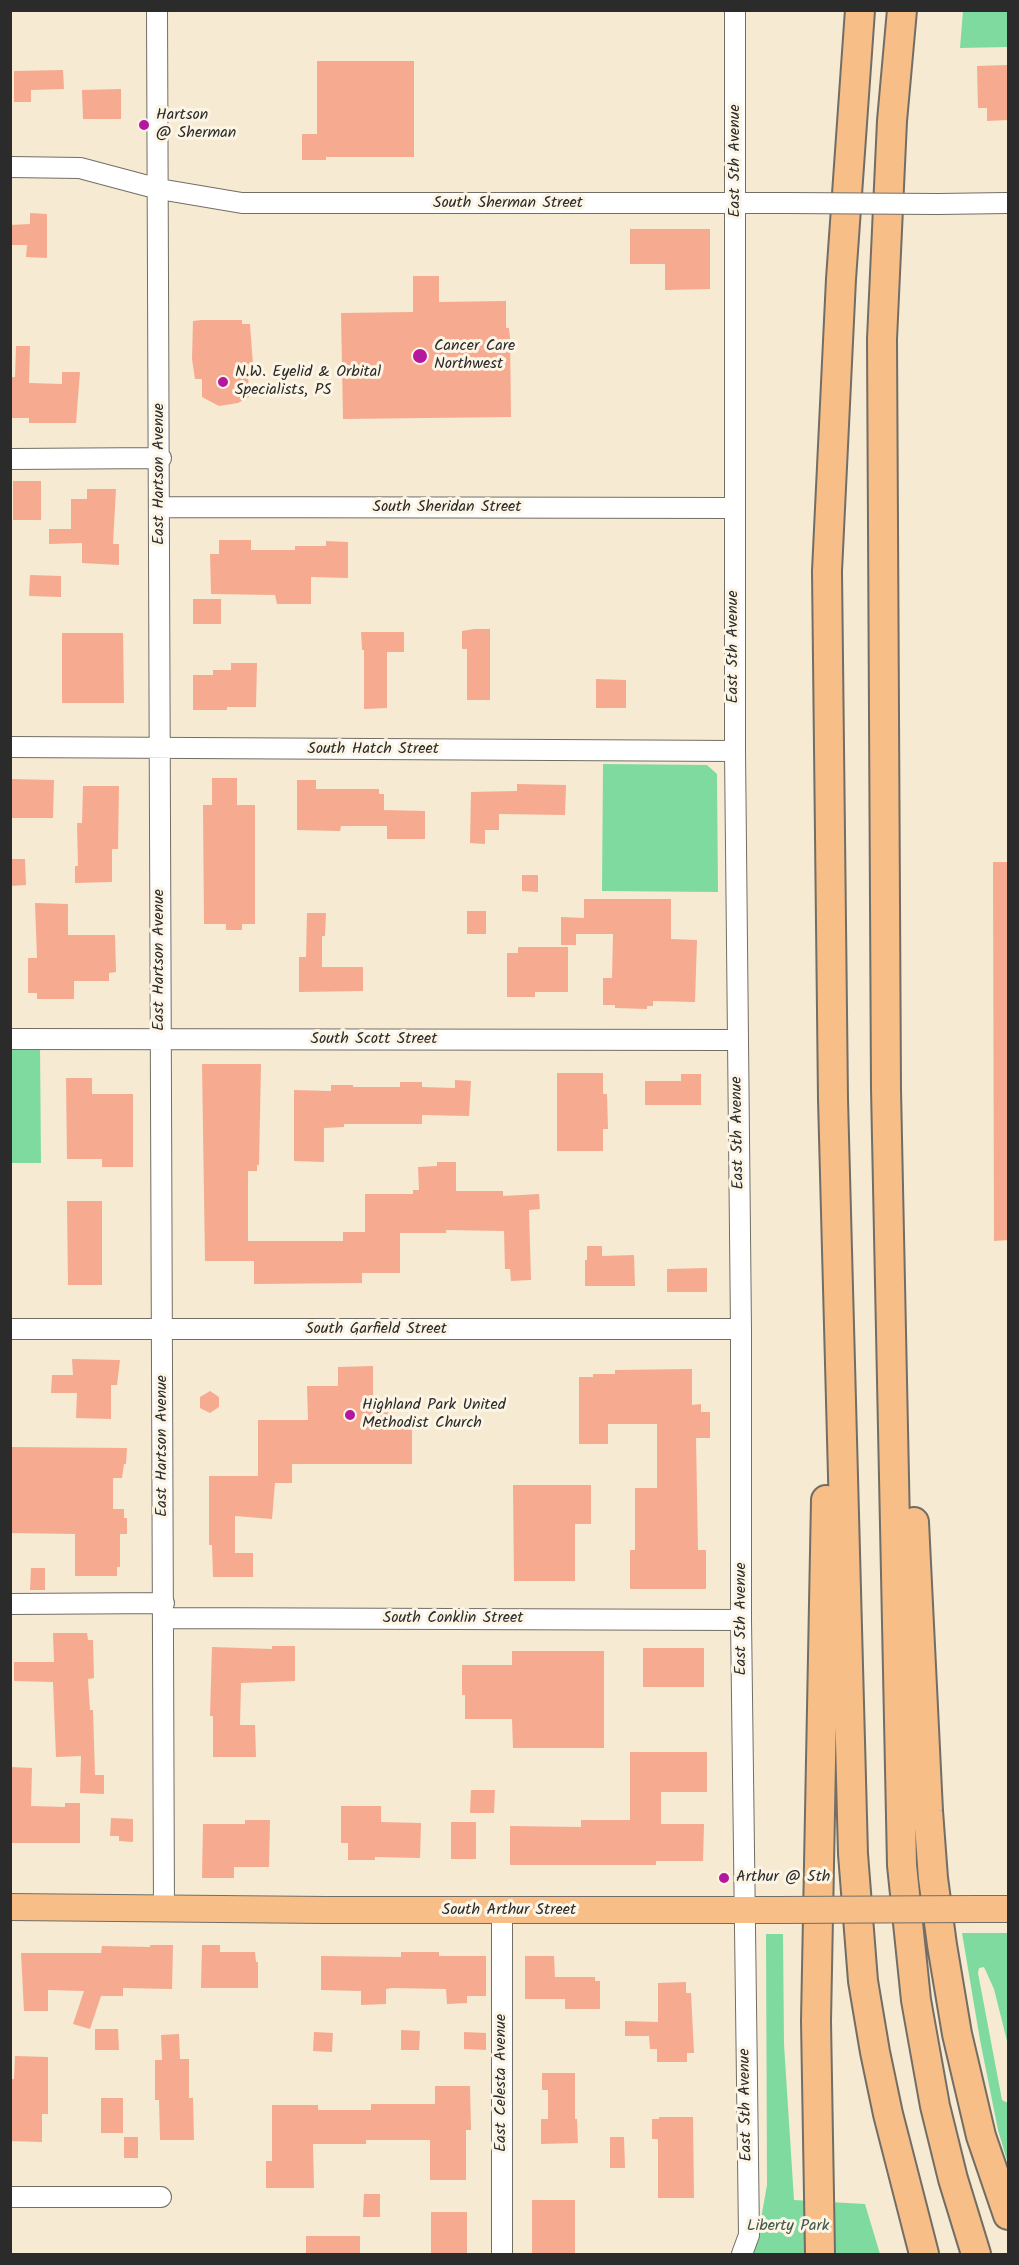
<!DOCTYPE html>
<html>
<head>
<meta charset="utf-8">
<style>
  body { margin:0 }
  #map { position:relative; width:1019px; height:2265px; overflow:hidden; background:#f6ead2; font-family:Kalam,sans-serif }
  canvas { display:block }
  .frame { position:absolute; inset:0; border:12px solid #2b2b2b; pointer-events:none }
</style>
</head>
<body>
<div id="map">
<canvas width="1019" height="2265"></canvas>
<div class="frame"></div>
</div>
<script>
const g = document.querySelector('canvas').getContext('2d');
g.lineJoin = 'round';
function fill(path, color) {
  g.fillStyle = color;
  g.fill(path, 'evenodd');
}
function toPath(rows) {
  const path = new Path2D();
  for (const r of rows) {
    path.moveTo(r[0], r[1]);
    for (let i = 2; i < r.length; i += 2) path.lineTo(r[i], r[i + 1]);
  }
  return path;
}
function stroke(path, color, width, dash) {
  g.strokeStyle = color;
  g.lineWidth = width;
  g.lineCap = dash ? 'butt' : 'round';
  g.setLineDash(dash || []);
  g.stroke(path);
}
function drawText(font, color, halo, rows, align = 'center') {
  g.font = font + ' Kalam,sans-serif';
  g.lineWidth = 6;
  g.setLineDash([]);
  g.textBaseline = 'middle';
  g.strokeStyle = halo;
  g.fillStyle = color;
  for (const [text, x, y, turn = 0] of rows) {
    g.save();
    g.translate(x, y);
    g.rotate((+turn || 0) * Math.PI / 180);
    g.textAlign = isNaN(turn) ? turn : align;
    if (halo) g.strokeText(text, 0, 0);
    g.fillText(text, 0, 0);
    g.restore();
  }
}
fill(toPath([
  [963,11,1008,11,1008,47,960,48],
  [603,764,707,765,717,774,718,892,602,891],
  [40,1047,41,1163,11,1163,10,1048],
  [962,1933,1008,1933,1008,2045,994,1989,984,1967,979,1968,978,1973,1002,2100,1008,2103,1008,2164,998,2130,980,2040],
  [766,1934,783,1934,784,2044,794,2200,865,2204,880,2254,752,2254,758,2236,767,2185]
]), '#7fdaa0');
fill(toPath([
  [317,61,414,61,414,157,326,157,326,160,302,160,302,134,317,134],
  [1008,65,1008,120,987,121,987,108,978,108,977,66],
  [63,70,64,89,31,90,31,102,14,102,14,71],
  [121,89,121,119,83,119,82,90],
  [30,213,47,214,47,258,26,257,27,245,10,245,10,225,30,224],
  [630,229,710,229,710,289,665,290,665,264,630,264],
  [413,276,439,276,439,302,506,301,506,328,509,328,510,338,511,417,343,419,341,313,413,312],
  [201,320,242,320,242,324,250,324,253,365,252,372,248,372,249,397,238,403,219,406,202,397,202,379,195,379,192,359,193,321],
  [16,346,30,346,29,383,62,384,62,372,80,372,76,423,29,423,29,418,10,418,10,377,15,377],
  [13,481,41,481,41,520,13,520],
  [87,489,116,489,113,544,119,544,119,565,82,563,82,543,49,544,49,529,71,529,71,499,87,499],
  [219,540,251,540,251,550,295,550,295,546,326,546,326,541,348,542,348,578,311,577,311,604,277,604,275,595,211,594,210,554,219,554],
  [30,575,61,576,61,597,29,596],
  [193,599,221,599,221,624,193,624],
  [474,629,490,629,490,700,467,700,467,649,462,649,462,631],
  [361,632,404,632,404,652,387,652,387,708,364,709,364,650,362,650],
  [62,633,123,633,124,703,62,703],
  [231,663,257,663,256,707,227,707,227,710,193,710,193,675,213,675,213,670,231,670],
  [596,679,626,680,626,708,596,708],
  [212,778,237,778,237,805,255,805,255,924,242,924,242,930,226,930,226,924,204,924,203,805,212,805],
  [10,779,54,780,53,818,10,818],
  [297,780,316,780,316,789,379,789,379,794,384,794,384,810,425,811,425,839,387,839,387,826,341,826,340,831,297,830],
  [517,784,566,785,565,815,499,814,499,830,485,830,485,844,470,843,471,792,517,791],
  [83,786,119,786,118,849,112,849,112,882,75,883,75,866,78,866,77,823,82,823],
  [10,859,25,859,26,885,10,886],
  [993,862,1008,862,1008,1240,994,1241],
  [522,875,538,875,538,892,522,891],
  [584,899,671,899,671,939,697,940,695,1002,653,1001,653,1006,647,1006,647,1009,615,1008,615,1005,603,1005,603,978,612,978,613,934,576,934,576,945,561,945,561,917,584,918],
  [35,903,68,904,68,935,115,935,116,972,109,973,109,981,74,981,74,999,37,999,37,993,28,993,28,958,37,958],
  [467,911,486,911,486,934,467,934],
  [307,913,326,913,325,936,322,936,322,967,363,967,363,991,299,992,299,957,306,957],
  [518,947,568,947,568,992,535,992,535,997,507,997,507,953,518,953],
  [202,1064,261,1064,259,1165,257,1165,257,1171,248,1171,248,1241,343,1241,343,1232,365,1232,365,1194,413,1194,413,1190,419,1190,418,1167,437,1166,437,1162,456,1162,456,1191,503,1191,503,1196,539,1194,540,1209,529,1210,531,1280,511,1281,510,1269,505,1269,504,1231,446,1230,446,1233,400,1233,400,1273,362,1273,362,1283,254,1284,254,1261,205,1261],
  [557,1073,603,1073,603,1094,607,1094,608,1129,603,1129,603,1151,557,1151],
  [681,1074,701,1074,701,1105,645,1105,645,1081,681,1081],
  [66,1078,92,1078,92,1094,133,1094,133,1167,102,1167,102,1159,67,1159],
  [455,1080,471,1081,469,1116,422,1115,422,1124,344,1124,344,1127,324,1128,324,1162,294,1161,294,1090,331,1091,331,1085,353,1085,353,1087,400,1087,400,1082,422,1082,422,1087,455,1088],
  [67,1201,102,1201,102,1285,68,1285],
  [587,1246,602,1246,602,1256,634,1255,635,1286,585,1286,585,1260,587,1260],
  [707,1268,707,1292,667,1292,667,1269],
  [72,1359,120,1360,117,1385,111,1385,111,1419,76,1418,77,1393,51,1393,52,1375,73,1375],
  [373,1366,373,1413,393,1412,393,1418,412,1418,412,1464,292,1464,292,1483,275,1483,272,1519,235,1516,235,1553,253,1553,253,1577,213,1577,212,1545,209,1545,209,1476,258,1476,258,1420,308,1420,307,1386,338,1386,338,1367],
  [692,1369,692,1405,701,1404,701,1412,710,1412,710,1438,696,1438,698,1550,706,1550,706,1589,630,1589,630,1550,635,1550,635,1488,657,1488,657,1424,608,1424,608,1444,579,1444,579,1377,593,1377,593,1374,615,1374,615,1370],
  [210,1391,219,1397,219,1407,210,1413,200,1408,200,1397],
  [10,1447,127,1448,126,1464,124,1464,122,1478,113,1478,113,1509,124,1509,124,1518,127,1518,127,1534,120,1534,120,1567,117,1567,117,1576,75,1576,75,1534,10,1533],
  [513,1485,591,1485,591,1524,575,1524,575,1581,514,1581],
  [31,1568,45,1568,45,1590,30,1590],
  [53,1633,87,1633,88,1640,93,1640,94,1678,88,1679,90,1710,93,1710,95,1775,104,1775,104,1794,80,1793,81,1756,56,1757,53,1682,14,1681,14,1662,54,1662],
  [272,1646,295,1646,295,1681,241,1683,240,1725,255,1725,256,1757,213,1757,213,1716,210,1716,212,1647,272,1649],
  [643,1648,704,1648,704,1687,643,1687],
  [512,1651,604,1651,604,1748,513,1748,512,1719,465,1719,465,1695,462,1695,462,1665,512,1665],
  [630,1752,707,1752,707,1792,661,1792,661,1824,704,1824,703,1861,656,1861,656,1865,510,1865,510,1826,581,1827,581,1820,630,1820],
  [10,1767,32,1768,31,1806,65,1807,65,1803,80,1803,80,1843,10,1843],
  [471,1790,495,1790,494,1813,470,1813],
  [341,1806,381,1806,381,1822,421,1823,420,1858,375,1857,375,1860,348,1860,348,1843,341,1843],
  [111,1818,133,1819,133,1842,119,1841,119,1836,110,1836],
  [245,1820,270,1820,269,1867,234,1867,234,1878,202,1878,203,1824,245,1824],
  [451,1822,476,1822,476,1859,451,1859],
  [150,1945,173,1945,172,1989,123,1988,123,1996,101,1996,90,2029,73,2024,84,1991,48,1990,48,2011,24,2011,21,1953,101,1953,102,1946,150,1947],
  [202,1945,220,1945,220,1952,255,1952,256,1962,258,1962,258,1988,201,1988],
  [401,1952,439,1952,439,1956,486,1956,486,1996,467,1996,467,2003,447,2004,446,1989,393,1988,386,1989,386,2004,361,2005,361,1991,321,1990,321,1956,401,1957],
  [525,1956,554,1956,555,1977,595,1977,595,1981,600,1981,600,2009,565,2009,565,1999,525,1999],
  [686,1982,686,1993,691,1993,694,2053,687,2053,687,2062,657,2062,657,2049,650,2049,649,2036,625,2036,625,2021,658,2022,658,1983],
  [95,2029,118,2029,119,2050,95,2050],
  [401,2030,420,2031,419,2050,401,2050],
  [314,2032,333,2033,332,2052,313,2051],
  [464,2032,486,2033,486,2050,464,2049],
  [179,2034,180,2059,189,2059,189,2098,193,2098,194,2140,160,2140,159,2100,155,2100,155,2060,162,2060,161,2035],
  [15,2056,48,2057,48,2114,42,2114,42,2142,10,2141,12,2079,14,2079],
  [542,2073,575,2073,575,2119,577,2119,578,2143,541,2144,541,2119,548,2119,548,2090,542,2090],
  [435,2086,470,2086,471,2130,466,2130,466,2180,430,2180,430,2140,366,2140,366,2144,313,2144,314,2188,266,2188,266,2161,272,2161,272,2105,318,2105,318,2110,371,2110,371,2104,435,2104],
  [101,2098,123,2098,123,2133,101,2133],
  [659,2117,693,2117,694,2198,658,2198,658,2139,652,2139,652,2119,659,2119],
  [124,2137,138,2137,138,2158,124,2158],
  [610,2137,624,2137,625,2168,610,2168],
  [364,2194,380,2194,380,2217,363,2217],
  [532,2200,575,2200,575,2254,532,2254],
  [431,2212,467,2212,467,2254,431,2254],
  [306,2236,360,2236,360,2254,306,2254]
]), '#f6aa90');
const minor = toPath([
  [157,10,164,1909],
  [735,10,735,751,741,1329,741,1620,749,2235,742,2254],
  [10,167,80,168,159,189,242,203,787,203],
  [938,204,1008,203],
  [10,459,161,458],
  [160,507,734,508],
  [10,747,735,751],
  [10,1039,737,1040],
  [10,1329,741,1329],
  [10,1604,164,1603],
  [164,1618,741,1620],
  [502,1911,502,2254],
  [10,2197,161,2197]
]);
const major = toPath([
  [10,1907,326,1910,780,1910],
  [977,1909,1008,1909]
]);
const highway = toPath([
  [860,10,841,279,827,571,833,1099,853,1854,863,1981,875,2052,888,2114,924,2254],
  [902,10,892,121,882,339,886,1089,902,1865,916,2000,935,2106,953,2179,976,2254],
  [914,1522,928,1811,933,1878,942,1945,957,2034,981,2136,1008,2215],
  [820,2254,816,2021,826,1500]
]);
stroke(minor, '#726e65', 22);
stroke(major, '#726e65', 28);
stroke(highway, '#726e65', 32);
stroke(minor, '#fff', 20);
stroke(major, '#f7be88', 26);
stroke(highway, '#f7be88', 28);
const minorBridge = toPath([
  [787,203,938,204]
]);
const majorBridge = toPath([
  [780,1910,977,1909]
]);
stroke(minorBridge, '#726e65', 22, []);
stroke(majorBridge, '#726e65', 28, []);
stroke(minorBridge, '#fff', 20);
stroke(majorBridge, '#f7be88', 26);
for (const [x, y, r, color] of [
  [144,125,6,"#b5179e"],
  [420,356,8,"#b5179e"],
  [223,382,6,"#b5179e"],
  [350,1415,6,"#b5179e"],
  [724,1878,6,"#b5179e"]
]) {
  const dot = new Path2D();
  dot.arc(x, y, r, 0, 2 * Math.PI);
  g.fillStyle = color;
  g.fill(dot);
  stroke(dot, '#fcf5e5', 2);
}
drawText('16px', '#2b2b2b', '#fcf5e5', [
  ["Hartson",156,116],
  ["@ Sherman",156,134],
  ["Cancer Care",434,347],
  ["Northwest",434,365],
  ["N.W. Eyelid & Orbital",235,373],
  ["Specialists, PS",235,391],
  ["Highland Park United",362,1406],
  ["Methodist Church",362,1424],
  ["Arthur @ 5th",736,1878]
], 'left');
drawText('16px', '#2b2b2b', '#fcf5e5', [
  ["East 5th Avenue",736,161,-90],
  ["South Sherman Street",508,204],
  ["East Hartson Avenue",160,474,-90],
  ["South Sheridan Street",447,508],
  ["East 5th Avenue",734,647,-90],
  ["South Hatch Street",373,750],
  ["East Hartson Avenue",160,960,-90],
  ["South Scott Street",374,1040],
  ["East 5th Avenue",739,1133,-91],
  ["South Garfield Street",376,1330],
  ["East Hartson Avenue",163,1446,-90],
  ["South Conklin Street",453,1619],
  ["East 5th Avenue",742,1619,-90],
  ["South Arthur Street",509,1911],
  ["East Celesta Avenue",502,2083,-90],
  ["East 5th Avenue",747,2105,-91]
]);
drawText('16px', '#405748', '#fcf5e5', [
  ["Liberty Park",788,2227]
]);
</script>
</body>
</html>
